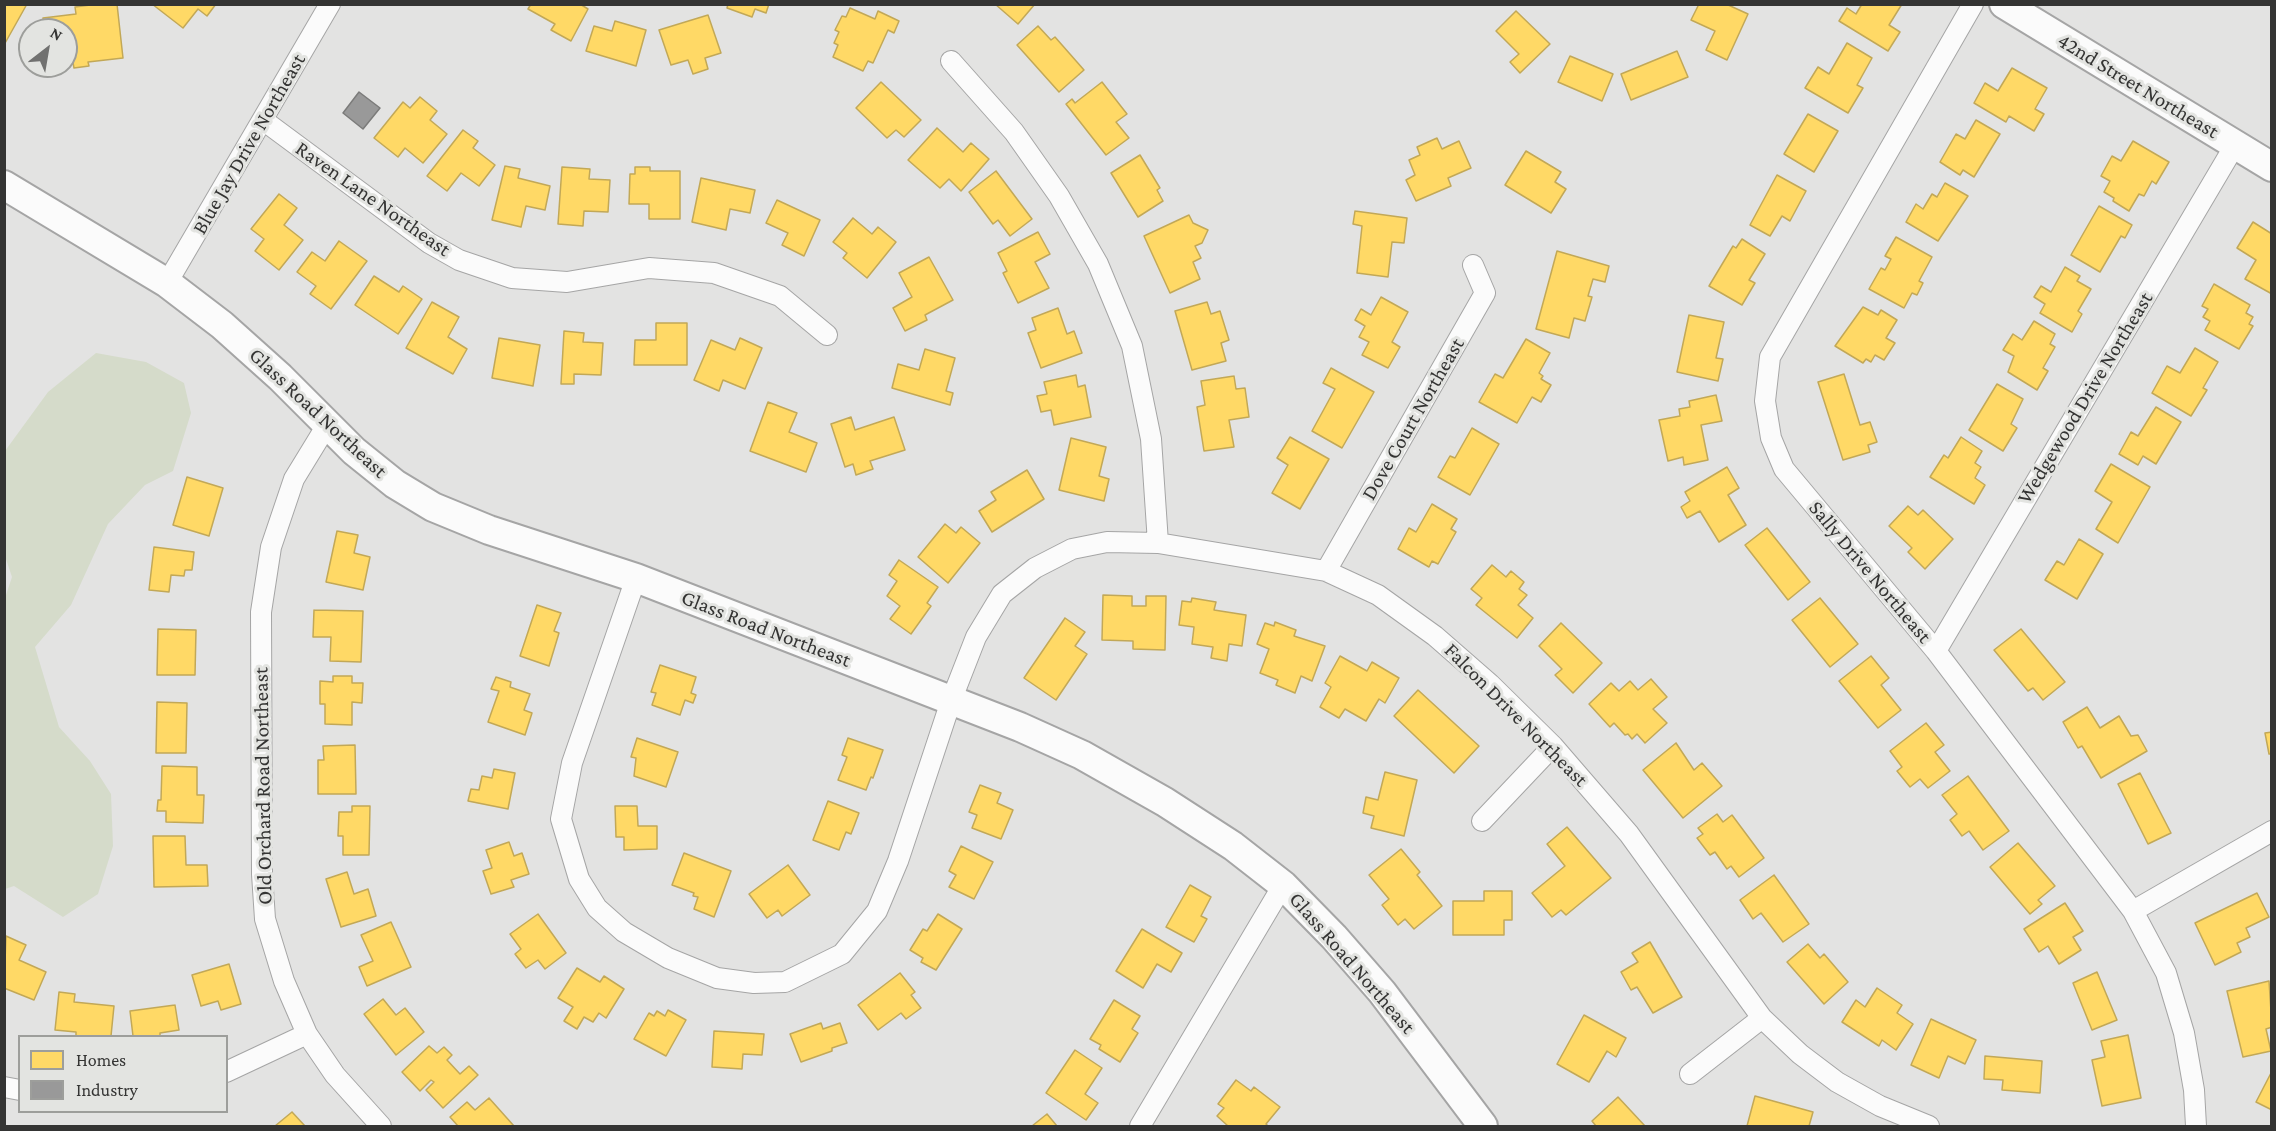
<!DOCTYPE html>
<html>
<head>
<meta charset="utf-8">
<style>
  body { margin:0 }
  #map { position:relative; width:2276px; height:1131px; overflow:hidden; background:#e3e3e2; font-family:"Crimson Pro",serif }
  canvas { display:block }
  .frame { position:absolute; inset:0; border:6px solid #343433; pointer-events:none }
  .legend { position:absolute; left:18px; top:1035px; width:210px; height:78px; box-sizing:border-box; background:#e3e4e1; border:2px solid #9d9e9b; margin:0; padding:8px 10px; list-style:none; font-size:18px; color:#343433 }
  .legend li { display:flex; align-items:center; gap:12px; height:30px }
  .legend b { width:30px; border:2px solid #9d9e9b }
  .north { position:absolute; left:18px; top:18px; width:60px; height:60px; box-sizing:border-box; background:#e3e4e1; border:2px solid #9d9e9b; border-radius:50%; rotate:31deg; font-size:16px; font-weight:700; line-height:24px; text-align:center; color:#343433 }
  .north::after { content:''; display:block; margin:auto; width:21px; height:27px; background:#717170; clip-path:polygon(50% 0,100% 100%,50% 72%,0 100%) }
</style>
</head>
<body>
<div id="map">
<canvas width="2276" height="1131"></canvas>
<div class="frame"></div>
<ul class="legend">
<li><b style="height:16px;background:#ffd966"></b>Homes</li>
<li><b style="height:16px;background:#999"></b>Industry</li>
</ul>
<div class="north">N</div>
</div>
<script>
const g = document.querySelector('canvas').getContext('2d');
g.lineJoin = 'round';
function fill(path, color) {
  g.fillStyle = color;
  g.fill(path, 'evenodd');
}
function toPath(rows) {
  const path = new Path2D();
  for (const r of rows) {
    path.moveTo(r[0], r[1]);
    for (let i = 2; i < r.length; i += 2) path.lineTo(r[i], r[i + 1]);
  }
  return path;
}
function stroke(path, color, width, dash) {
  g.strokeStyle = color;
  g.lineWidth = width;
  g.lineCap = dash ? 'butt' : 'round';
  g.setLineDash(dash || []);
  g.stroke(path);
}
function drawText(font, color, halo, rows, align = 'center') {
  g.font = font + ' "Crimson Pro",serif';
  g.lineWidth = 6;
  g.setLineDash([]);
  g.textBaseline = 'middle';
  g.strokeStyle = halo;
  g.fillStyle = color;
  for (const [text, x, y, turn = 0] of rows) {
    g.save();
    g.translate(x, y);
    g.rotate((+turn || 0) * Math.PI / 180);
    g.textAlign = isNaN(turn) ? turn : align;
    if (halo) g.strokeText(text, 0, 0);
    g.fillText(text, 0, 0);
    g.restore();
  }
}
fill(toPath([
  [96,353,146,362,184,383,191,413,173,471,145,485,108,524,71,605,35,647,59,727,90,761,111,794,113,846,98,894,63,917,14,886,5,889,4,601,12,577,5,556,5,451,48,392]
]), '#d5dbca');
const homes = toPath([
  [4,4,27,4,4,45,4,4],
  [98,4,117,4,123,58,88,62,89,66,74,68,72,57,66,58,66,30,44,30,43,18,76,14,75,7,98,4],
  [152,4,216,4,207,16,198,9,183,28,152,4],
  [531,4,580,4,588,9,571,41,551,30,555,24,528,9,531,4],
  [728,4,769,4,766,13,755,9,752,17,727,8,728,4],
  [995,4,1035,4,1018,24,995,4],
  [1699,4,1726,4,1748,14,1727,60,1706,50,1715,31,1691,20,1699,4],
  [1862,4,1902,4,1889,25,1900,32,1888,51,1839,21,1847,8,1856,14,1862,4],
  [850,8,875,19,878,11,899,21,894,33,888,30,873,63,868,61,863,71,833,57,838,45,834,43,839,32,835,30,842,16,846,17,850,8],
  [1516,11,1550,44,1520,73,1510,62,1519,54,1496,31,1516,11],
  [708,15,721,53,705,58,708,69,693,74,688,60,671,65,659,30,708,15],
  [615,21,646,30,636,66,586,51,594,26,612,31,615,21],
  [1038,26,1051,40,1055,37,1084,70,1059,92,1017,45,1038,26],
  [1847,43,1872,58,1857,85,1863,88,1848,113,1805,88,1818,67,1829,74,1847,43],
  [1677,51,1688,77,1631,100,1621,74,1677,51],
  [1570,56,1613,74,1602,101,1558,82,1570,56],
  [2012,68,2047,88,2035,109,2044,114,2034,131,2009,116,2006,122,1974,103,1985,83,1998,91,2012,68],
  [881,82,921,120,904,137,896,130,887,138,856,108,881,82],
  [1102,82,1127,114,1116,122,1129,138,1106,155,1066,104,1072,99,1075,103,1102,82],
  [420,97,437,111,430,120,447,134,423,163,405,148,398,157,374,138,403,102,410,108,420,97],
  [1808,114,1838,131,1814,172,1784,154,1808,114],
  [1976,120,2000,134,1974,177,1963,170,1960,175,1940,162,1956,134,1965,139,1976,120],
  [937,128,963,152,971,143,989,159,961,191,949,179,940,188,908,160,937,128],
  [463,130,478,141,473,148,495,165,479,186,461,173,447,191,427,176,463,130],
  [1437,138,1442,149,1459,141,1471,168,1448,178,1451,186,1416,201,1406,180,1415,175,1409,160,1420,155,1417,147,1437,138],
  [2133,141,2169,162,2156,184,2152,181,2144,196,2139,194,2129,211,2113,201,2114,198,2104,192,2110,181,2101,176,2112,156,2121,161,2133,141],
  [1526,151,1561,172,1555,182,1566,189,1551,213,1505,185,1526,151],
  [1140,155,1160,188,1157,190,1163,201,1138,217,1111,173,1140,155],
  [505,166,520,169,518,178,550,186,545,210,526,206,521,227,492,220,505,166],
  [562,167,590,169,589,179,610,180,608,212,584,211,583,226,558,224,562,167],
  [635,167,650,167,650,171,680,171,680,219,649,219,649,204,629,204,630,174,635,174,635,167],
  [996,171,1032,219,1010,236,998,220,993,224,969,192,996,171],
  [1777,175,1806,191,1790,221,1782,216,1770,236,1750,225,1777,175],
  [701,178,755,190,750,213,730,209,726,230,692,222,701,178],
  [1945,183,1968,196,1938,241,1906,222,1916,204,1923,209,1932,194,1937,197,1945,183],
  [279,194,297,208,284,225,303,240,279,270,255,251,264,239,251,229,279,194],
  [777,200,820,220,804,256,782,245,788,233,766,223,777,200],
  [2099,206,2132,225,2125,238,2121,236,2100,272,2071,255,2099,206],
  [1355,211,1407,218,1404,243,1392,242,1388,277,1357,273,1362,226,1353,224,1355,211],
  [1189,215,1193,223,1208,230,1202,243,1195,246,1201,258,1193,262,1200,279,1170,293,1144,236,1189,215],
  [853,218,872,234,878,227,896,242,867,278,843,258,847,253,833,242,853,218],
  [2253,222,2272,234,2272,294,2245,279,2256,260,2237,248,2253,222],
  [1038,232,1050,254,1035,262,1049,288,1018,303,1003,273,1007,271,998,253,1038,232],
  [1896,237,1932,257,1919,281,1923,283,1917,295,1912,293,1904,308,1869,289,1881,268,1885,270,1891,259,1885,256,1896,237],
  [1742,239,1765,254,1749,280,1755,283,1742,305,1709,286,1733,246,1736,248,1742,239],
  [339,241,367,261,331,309,310,294,316,286,297,272,312,252,325,261,339,241],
  [1557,251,1609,266,1605,282,1593,279,1588,296,1592,297,1585,321,1574,318,1569,338,1536,329,1557,251],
  [929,257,953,300,925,315,927,320,905,331,893,308,912,297,899,273,929,257],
  [2065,267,2080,276,2077,281,2091,289,2078,311,2082,314,2072,332,2040,313,2045,304,2034,297,2041,286,2051,292,2065,267],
  [374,276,399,292,403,286,422,299,398,334,355,305,374,276],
  [2214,284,2250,305,2246,313,2253,317,2249,324,2253,326,2239,349,2205,330,2210,321,2203,317,2208,309,2202,306,2214,284],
  [1381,297,1408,312,1392,342,1400,347,1388,368,1362,355,1369,342,1359,337,1365,326,1355,320,1361,309,1371,315,1381,297],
  [432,302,459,317,448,337,467,349,453,374,406,348,432,302],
  [1207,302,1211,314,1220,311,1229,340,1221,343,1226,361,1192,370,1175,311,1207,302],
  [1863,307,1878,315,1881,310,1897,320,1886,338,1895,343,1884,360,1875,355,1871,362,1866,359,1863,363,1835,346,1863,307],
  [1058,308,1067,334,1074,331,1082,353,1041,368,1028,333,1036,330,1032,318,1058,308],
  [1689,315,1724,322,1716,358,1723,359,1718,381,1677,372,1689,315],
  [2034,321,2055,334,2050,344,2055,347,2043,368,2048,371,2037,390,2008,372,2014,356,2003,350,2013,334,2022,340,2034,321],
  [656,323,687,323,687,365,634,365,635,340,656,340,656,323],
  [564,331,584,333,583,342,603,343,601,375,574,374,574,384,561,384,564,331],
  [499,338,540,345,533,386,492,378,499,338],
  [740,338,762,348,745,389,723,380,719,391,694,380,711,340,735,350,740,338],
  [1526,339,1550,353,1539,373,1543,376,1541,379,1551,385,1541,402,1532,397,1517,423,1479,402,1495,374,1503,378,1526,339],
  [2195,348,2218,362,2203,388,2207,390,2191,416,2152,393,2167,366,2180,373,2195,348],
  [925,349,955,358,946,391,953,393,950,405,892,388,898,364,919,370,925,349],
  [1331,368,1374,392,1342,448,1312,431,1335,389,1323,383,1331,368],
  [1844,374,1860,425,1870,422,1877,442,1868,445,1870,452,1843,460,1818,382,1844,374],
  [1076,375,1078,387,1085,385,1091,417,1054,425,1051,410,1041,412,1037,396,1047,394,1044,382,1076,375],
  [1234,376,1236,389,1245,388,1249,417,1229,420,1234,447,1204,451,1197,407,1205,405,1201,381,1234,376],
  [1997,384,2023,399,2011,424,2017,428,2003,451,1969,430,1997,384],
  [1716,395,1722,421,1701,425,1708,460,1684,465,1683,457,1668,461,1659,420,1680,416,1679,409,1690,407,1689,401,1716,395],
  [768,402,797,413,789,432,817,443,806,472,750,451,768,402],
  [2156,407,2181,422,2156,464,2143,456,2138,465,2119,454,2131,432,2138,436,2156,407],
  [851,417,855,430,894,417,905,450,870,461,873,469,856,475,853,464,845,467,831,424,851,417],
  [1472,428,1499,444,1470,495,1438,477,1450,456,1455,458,1472,428],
  [1290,437,1329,459,1300,509,1272,493,1288,465,1277,458,1290,437],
  [1961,437,1982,451,1975,463,1981,467,1975,478,1985,485,1974,504,1930,477,1944,455,1948,458,1961,437],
  [1071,438,1106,447,1099,476,1109,479,1104,501,1059,490,1071,438],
  [2111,464,2150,487,2118,543,2096,529,2112,502,2095,491,2111,464],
  [1727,467,1739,488,1728,495,1746,525,1719,542,1700,511,1687,518,1681,507,1690,501,1685,492,1727,467],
  [1027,470,1044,499,992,532,979,511,996,500,991,492,1027,470],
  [187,477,223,488,209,536,173,525,187,477],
  [1432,504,1457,519,1451,529,1456,532,1438,564,1432,561,1429,567,1398,549,1409,528,1416,532,1432,504],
  [1908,506,1918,515,1923,510,1953,539,1925,569,1908,552,1912,548,1889,526,1908,506],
  [945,524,956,533,961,527,980,543,948,583,918,557,945,524],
  [1767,528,1810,582,1788,600,1745,545,1767,528],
  [337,531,358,535,354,553,370,557,363,590,326,582,337,531],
  [2079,539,2103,554,2077,599,2045,580,2057,561,2064,565,2079,539],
  [154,547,194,552,192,570,185,570,184,576,171,575,169,592,149,590,154,547],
  [899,560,938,587,927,603,931,606,911,634,890,619,900,606,887,596,897,581,889,575,899,560],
  [1492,565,1506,577,1511,571,1524,582,1519,589,1527,595,1518,605,1533,618,1517,638,1476,605,1482,598,1471,589,1492,565],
  [1103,595,1132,596,1132,606,1146,606,1146,596,1166,596,1165,650,1133,649,1133,641,1102,640,1103,595],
  [1192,598,1216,602,1214,610,1246,615,1242,646,1229,644,1227,661,1211,658,1213,647,1192,644,1194,627,1179,625,1182,601,1191,602,1192,598],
  [1820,598,1858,644,1830,667,1792,620,1820,598],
  [537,605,561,613,554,631,559,633,549,666,520,656,537,605],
  [314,610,363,611,361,662,330,661,331,637,313,637,314,610],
  [1065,618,1085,632,1075,646,1087,654,1056,700,1024,678,1065,618],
  [1275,622,1296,630,1294,636,1325,646,1312,681,1301,676,1295,693,1276,685,1278,680,1260,673,1269,649,1257,644,1265,623,1274,626,1275,622],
  [1561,623,1602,663,1573,693,1555,675,1562,669,1539,646,1561,623],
  [158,629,196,630,195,675,157,675,158,629],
  [2021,629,2065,682,2043,700,2033,688,2028,691,1994,650,2021,629],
  [1340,656,1367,671,1372,662,1399,678,1385,703,1379,699,1366,721,1345,709,1339,718,1320,707,1331,687,1325,683,1340,656],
  [1871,656,1889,678,1881,685,1901,710,1878,728,1839,681,1871,656],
  [660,665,696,677,691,693,696,695,693,703,685,700,680,715,652,705,656,693,651,692,660,665],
  [333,676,352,676,352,683,363,683,362,703,352,702,352,725,325,724,325,704,320,704,320,681,333,682,333,676],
  [496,677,511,682,510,687,530,694,524,710,532,713,525,735,488,722,499,691,491,689,496,677],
  [1651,679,1667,697,1653,709,1667,723,1645,743,1637,734,1632,739,1628,734,1625,735,1614,723,1610,727,1589,704,1611,683,1619,691,1630,681,1638,690,1651,679],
  [1418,690,1479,746,1454,773,1394,716,1418,690],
  [157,702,187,703,186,753,156,753,157,702],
  [2087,707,2100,728,2119,716,2131,736,2138,735,2147,751,2101,778,2082,746,2078,748,2063,722,2087,707],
  [1926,723,1944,745,1935,752,1950,771,1928,788,1920,779,1910,787,1897,771,1902,767,1890,751,1926,723],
  [2272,732,2272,754,2269,754,2265,733,2272,732],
  [637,738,678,752,666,787,634,776,636,758,631,757,637,738],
  [848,738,883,750,873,778,871,777,866,790,838,780,847,757,842,755,848,738],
  [1676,743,1694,770,1702,763,1722,786,1683,818,1643,770,1676,743],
  [355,745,356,794,318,794,318,760,324,760,323,746,355,745],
  [162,766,197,767,197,795,204,795,203,823,166,822,166,811,157,811,158,800,161,800,162,766],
  [494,769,515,773,508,809,468,801,471,789,479,790,482,776,492,778,494,769],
  [1385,772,1417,780,1404,836,1371,828,1374,816,1363,813,1366,797,1378,800,1385,772],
  [2140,773,2171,833,2148,844,2118,784,2140,773],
  [1968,776,2009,831,1983,850,1969,831,1962,836,1950,820,1957,814,1942,795,1968,776],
  [980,785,1001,793,997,803,1013,810,1001,839,972,828,977,815,969,812,980,785],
  [828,801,859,813,851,834,846,832,839,850,813,840,828,801],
  [352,806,370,806,369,855,343,855,343,836,338,836,339,812,352,812,352,806],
  [615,806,637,806,638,826,657,826,657,849,624,850,624,837,616,837,615,806],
  [1717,814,1723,822,1732,815,1764,858,1739,877,1731,866,1727,869,1715,852,1710,855,1697,838,1703,834,1698,828,1717,814],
  [1567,827,1611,878,1566,915,1561,910,1552,917,1532,893,1565,866,1547,844,1567,827],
  [153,836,185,836,186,865,207,865,208,886,154,887,153,836],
  [509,842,514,856,522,853,529,874,511,880,514,887,491,894,483,871,492,868,486,850,509,842],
  [2018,843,2055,886,2038,900,2042,904,2030,914,1990,867,2018,843],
  [961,846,993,862,974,899,949,887,956,875,949,871,961,846],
  [1401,849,1420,872,1417,875,1442,906,1414,929,1405,919,1398,925,1382,905,1389,899,1369,875,1401,849],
  [684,853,731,871,714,917,694,909,698,897,693,896,694,893,672,885,684,853],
  [788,865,810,895,782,916,778,910,767,918,749,894,788,865],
  [347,872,354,894,368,889,376,916,341,927,326,879,347,872],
  [1774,875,1809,924,1783,942,1761,913,1753,919,1740,900,1774,875],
  [1190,885,1211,897,1201,916,1207,919,1194,942,1166,927,1190,885],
  [1484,891,1512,891,1512,920,1504,920,1504,935,1453,935,1453,901,1484,901,1484,891],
  [2257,893,2269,917,2246,928,2250,937,2237,943,2241,952,2215,965,2195,923,2257,893],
  [2065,903,2083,931,2073,937,2081,950,2059,964,2048,946,2039,952,2024,929,2065,903],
  [538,914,566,953,545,969,538,960,526,968,515,954,521,949,510,934,538,914],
  [938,914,962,929,936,970,921,962,923,958,910,950,923,929,927,931,938,914],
  [391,922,411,967,367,986,359,967,373,961,361,935,391,922],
  [1142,929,1182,953,1171,972,1157,964,1143,988,1116,971,1142,929],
  [6,936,26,945,19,960,46,972,34,1000,4,988,6,936],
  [1650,942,1682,997,1653,1013,1637,987,1631,990,1621,972,1638,962,1632,953,1650,942],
  [1808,944,1820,958,1824,954,1848,982,1824,1004,1787,962,1808,944],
  [229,964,241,1004,221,1010,218,1001,201,1006,192,975,229,964],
  [577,968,600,982,604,976,624,989,606,1018,599,1013,593,1022,584,1017,577,1029,564,1021,573,1007,558,998,577,968],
  [2097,972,2117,1020,2092,1030,2073,983,2097,972],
  [900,973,915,992,911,995,921,1008,906,1019,901,1013,878,1030,858,1005,900,973],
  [2269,981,2272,1027,2266,1029,2271,1051,2243,1057,2227,991,2269,981],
  [1877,988,1902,1005,1897,1013,1913,1024,1896,1050,1882,1040,1879,1046,1842,1022,1856,1000,1865,1007,1877,988],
  [59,992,75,994,74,1002,114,1006,111,1036,76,1036,76,1032,55,1030,59,992],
  [383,999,396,1015,405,1008,424,1032,396,1055,364,1014,383,999],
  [1114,1000,1140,1016,1132,1029,1138,1033,1120,1062,1099,1049,1101,1045,1090,1039,1114,1000],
  [175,1005,179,1030,160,1033,160,1036,133,1036,130,1011,175,1005],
  [668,1010,686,1020,666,1056,634,1039,649,1013,654,1016,657,1011,665,1016,668,1010],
  [1584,1015,1626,1038,1616,1057,1607,1051,1589,1082,1557,1064,1584,1015],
  [1931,1019,1976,1040,1965,1064,1948,1056,1939,1078,1911,1065,1931,1019],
  [821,1023,823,1029,840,1023,847,1043,832,1048,832,1051,801,1062,790,1034,821,1023],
  [714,1031,764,1034,762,1055,743,1054,742,1069,712,1067,714,1031],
  [2128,1035,2141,1098,2102,1106,2092,1060,2105,1057,2101,1041,2128,1035],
  [429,1046,437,1053,444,1047,452,1055,447,1060,460,1074,469,1066,478,1075,443,1108,426,1090,434,1082,431,1080,420,1091,402,1072,429,1046],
  [1075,1050,1102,1068,1085,1094,1098,1103,1086,1120,1046,1093,1075,1050],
  [1985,1056,2042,1061,2040,1093,2002,1090,2003,1080,1984,1079,1985,1056],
  [2271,1073,2272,1073,2272,1110,2256,1102,2271,1073],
  [1236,1080,1251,1091,1254,1087,1280,1107,1266,1124,1268,1126,1228,1126,1217,1116,1224,1108,1218,1104,1236,1080],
  [1755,1096,1813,1112,1809,1126,1747,1126,1755,1096],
  [1618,1097,1645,1126,1596,1126,1592,1121,1618,1097],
  [489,1098,514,1126,458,1126,450,1117,467,1102,475,1110,489,1098],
  [292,1112,305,1126,275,1126,292,1112],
  [1047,1114,1057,1126,1032,1126,1047,1114]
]);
fill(homes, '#ffd966');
stroke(homes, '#c2a857', 1.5);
const industry = toPath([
  [359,92,380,108,363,129,343,113,359,92]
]);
fill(industry, '#999');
stroke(industry, '#7b7b7a', 1.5);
const street = toPath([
  [1973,4,1770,357,1765,401,1771,438,1784,469,1936,651,2133,911,2166,973,2184,1033,2194,1090,2196,1126],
  [951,61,1014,132,1059,196,1098,264,1132,346,1151,439,1158,543],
  [263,120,429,243,459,260,512,278,567,282,649,268,714,273,780,296,827,335],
  [167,283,330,4],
  [327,425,294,479,271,547,261,612,262,874,265,919,284,981,307,1034,335,1075,381,1126],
  [1326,571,1485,293,1473,265],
  [636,578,572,763,561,819,579,879,597,908,624,932,668,958,717,978,754,983,785,982,842,954,877,911,898,861,951,701,976,637,1002,594,1035,568,1072,549,1107,542,1158,543,1326,571,1378,595,1435,636,1490,684,1553,746,1629,834,1762,1018,1800,1054,1837,1082,1880,1106,1929,1126],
  [1936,651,2235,145],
  [1482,821,1553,746],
  [2133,911,2272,831],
  [226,1072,307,1034],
  [1690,1074,1762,1018],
  [4,1087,20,1090],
  [1140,1126,1283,885]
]);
const secondary = toPath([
  [2004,4,2272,167],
  [4,185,167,283,222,325,280,377,354,451,395,484,433,507,489,530,636,578,1020,727,1082,755,1165,802,1233,846,1283,885,1334,937,1382,992,1483,1126]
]);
stroke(street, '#a5a5a5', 22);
stroke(secondary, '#a5a5a5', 32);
stroke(street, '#fbfbfb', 20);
stroke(secondary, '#fbfbfb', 28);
drawText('21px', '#343433', '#e3e4e1', [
  ["42nd Street Northeast",2138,86,31],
  ["Blue Jay Drive Northeast",249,144,-60],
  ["Raven Lane Northeast",373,199,35],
  ["Wedgewood Drive Northeast",2085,398,-59],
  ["Glass Road Northeast",318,413,43],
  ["Dove Court Northeast",1413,419,-60],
  ["Sally Drive Northeast",1870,572,50],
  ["Glass Road Northeast",766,629,21],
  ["Falcon Drive Northeast",1516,715,45],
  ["Old Orchard Road Northeast",263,786,-91],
  ["Glass Road Northeast",1352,963,49]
]);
</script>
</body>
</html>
